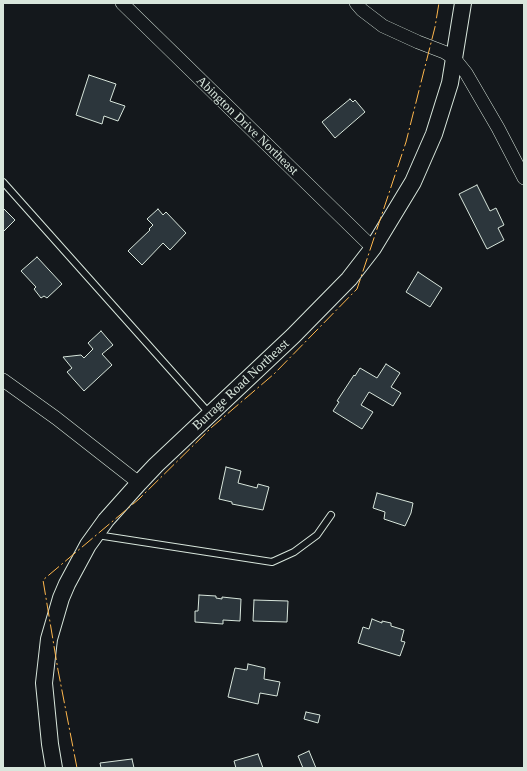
<!DOCTYPE html>
<html>
<head>
<meta charset="utf-8">
<style>
  body { margin:0 }
  #map { position:relative; width:527px; height:771px; overflow:hidden; background:#14181c; font-family:"Times New Roman",serif }
  canvas { display:block }
  .frame { position:absolute; inset:0; border:4px solid #d8e6dc; pointer-events:none }
</style>
</head>
<body>
<div id="map">
<canvas width="527" height="771"></canvas>
<div class="frame"></div>
</div>
<script>
const g = document.querySelector('canvas').getContext('2d');
g.lineJoin = 'round';
function fill(path, color) {
  g.fillStyle = color;
  g.fill(path, 'evenodd');
}
function toPath(rows) {
  const path = new Path2D();
  for (const r of rows) {
    path.moveTo(r[0], r[1]);
    for (let i = 2; i < r.length; i += 2) path.lineTo(r[i], r[i + 1]);
  }
  return path;
}
function stroke(path, color, width, dash) {
  g.strokeStyle = color;
  g.lineWidth = width;
  g.lineCap = dash ? 'butt' : 'round';
  g.setLineDash(dash || []);
  g.stroke(path);
}
function drawText(font, color, halo, rows, align = 'center') {
  g.font = font + ' "Times New Roman",serif';
  g.lineWidth = 3;
  g.setLineDash([]);
  g.textBaseline = 'middle';
  g.strokeStyle = halo;
  g.fillStyle = color;
  for (const [text, x, y, turn = 0] of rows) {
    g.save();
    g.translate(x, y);
    g.rotate((+turn || 0) * Math.PI / 180);
    g.textAlign = isNaN(turn) ? turn : align;
    if (halo) g.strokeText(text, 0, 0);
    g.fillText(text, 0, 0);
    g.restore();
  }
}
const building = toPath([
  [89,75,116,84,110,101,125,106,118,121,104,116,102,124,76,115,89,75],
  [350,99,353,102,355,100,365,112,335,138,322,122,350,99],
  [477,185,490,211,496,208,504,225,498,228,504,240,487,249,459,194,477,185],
  [3,208,15,220,3,232,3,208],
  [158,209,163,215,166,212,186,233,170,250,163,243,142,265,128,251,150,230,149,229,153,225,147,219,158,209],
  [37,257,62,284,47,298,44,296,41,298,34,289,36,287,21,271,37,257],
  [418,272,442,288,430,307,406,292,418,272],
  [101,331,113,345,102,354,112,365,84,391,67,372,72,368,63,357,81,355,84,358,93,349,88,343,101,331],
  [386,364,400,373,391,387,401,393,393,406,369,392,361,405,373,412,362,429,333,411,339,402,337,401,354,375,355,376,360,368,377,378,386,364],
  [226,467,241,471,238,483,257,488,258,484,269,487,263,510,232,504,232,502,219,499,226,467],
  [377,493,413,503,411,513,405,526,384,519,385,512,373,508,377,493],
  [199,595,216,596,216,598,222,599,222,597,241,599,240,621,223,620,223,624,195,622,195,611,198,611,199,595],
  [254,600,288,601,287,622,253,621,254,600],
  [372,619,382,623,382,621,391,623,391,626,404,630,401,641,405,642,400,656,358,643,363,627,369,629,372,619],
  [248,664,265,668,264,679,280,682,277,696,260,693,258,704,228,697,235,668,247,670,248,664],
  [306,712,320,715,318,723,304,719,306,712],
  [309,751,316,768,303,768,298,756,309,751],
  [258,754,263,768,236,768,234,761,258,754],
  [132,759,134,768,101,768,100,763,132,759]
]);
fill(building, '#2c363c');
stroke(building, '#d8e6dc', 1);
const service = toPath([
  [3,182,209,413],
  [97,535,272,562,294,552,317,535,331,515]
]);
const minor = toPath([
  [122,3,373,248],
  [356,3,362,10,383,26,418,42,444,52,454,58,466,73,498,128,524,178],
  [3,380,56,418,139,483]
]);
const tertiary = toPath([
  [54,768,50,744,44,683,49,639,61,598,67,584,88,545,106,520,139,483,156,465,293,336,349,279,373,248,413,182,434,134,450,83,463,3]
]);
stroke(service, '#d8e6dc', 8);
stroke(minor, '#d8e6dc', 14);
stroke(tertiary, '#d8e6dc', 18);
stroke(service, '#14181c', 6);
stroke(minor, '#14181c', 13);
stroke(tertiary, '#14181c', 16);
stroke(toPath([
  [77,768,58,670,43,580,139,499,212,427,274,374,357,289,406,142,435,27,439,3]
]), '#ffb74d', 1, [14, 3, 2, 3]);
drawText('13px', '#d8e6dc', '#14181c', [
  ["Abington Drive Northeast",247,126,44],
  ["Burrage Road Northeast",241,385,-43]
]);
</script>
</body>
</html>
